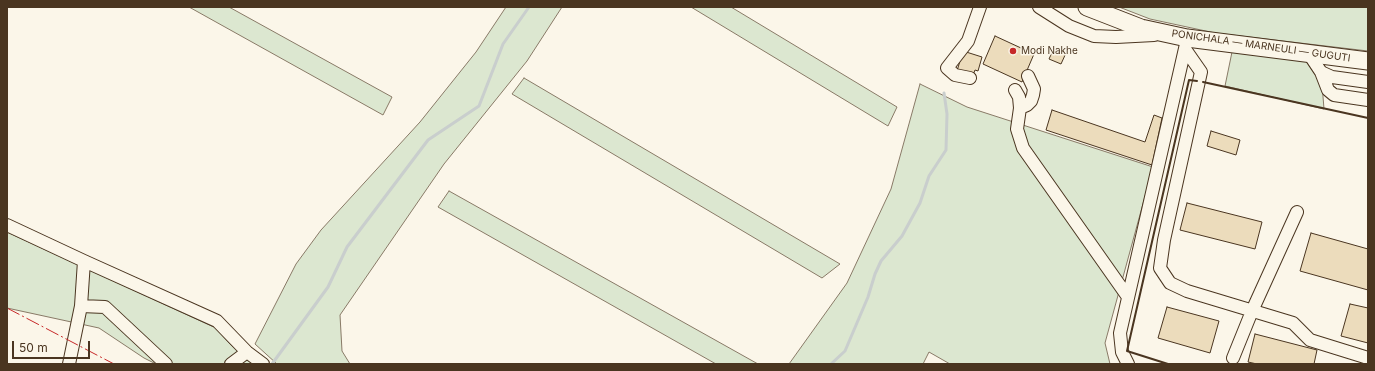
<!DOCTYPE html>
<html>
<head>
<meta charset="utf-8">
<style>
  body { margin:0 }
  #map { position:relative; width:1375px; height:371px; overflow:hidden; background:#fbf6e9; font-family:Inter,sans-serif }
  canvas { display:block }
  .frame { position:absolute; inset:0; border:8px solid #4a3520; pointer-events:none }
  .scale { position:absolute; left:12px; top:341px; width:78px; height:18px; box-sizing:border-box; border:2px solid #4a3520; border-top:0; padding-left:5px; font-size:12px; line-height:14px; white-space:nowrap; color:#4a3520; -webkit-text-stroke:3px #fbf6e9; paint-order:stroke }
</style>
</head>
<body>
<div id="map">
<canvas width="1375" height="371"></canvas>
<div class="frame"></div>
<div class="scale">50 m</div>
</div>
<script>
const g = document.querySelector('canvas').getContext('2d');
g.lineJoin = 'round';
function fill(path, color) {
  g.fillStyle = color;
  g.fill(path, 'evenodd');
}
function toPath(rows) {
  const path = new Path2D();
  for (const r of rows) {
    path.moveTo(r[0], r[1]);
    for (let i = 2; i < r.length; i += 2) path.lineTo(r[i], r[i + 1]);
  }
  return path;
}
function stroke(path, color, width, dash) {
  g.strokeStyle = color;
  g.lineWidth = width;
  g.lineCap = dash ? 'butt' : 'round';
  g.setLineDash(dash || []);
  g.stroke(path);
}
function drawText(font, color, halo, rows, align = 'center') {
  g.font = font + ' Inter,sans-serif';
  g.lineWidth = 3;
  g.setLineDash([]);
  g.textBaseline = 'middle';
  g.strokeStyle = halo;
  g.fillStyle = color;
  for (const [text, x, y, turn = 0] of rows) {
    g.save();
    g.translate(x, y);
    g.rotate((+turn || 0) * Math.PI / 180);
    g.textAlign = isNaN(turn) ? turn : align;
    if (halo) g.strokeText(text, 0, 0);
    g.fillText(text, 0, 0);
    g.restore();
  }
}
const green = toPath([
  [189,7,229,7,392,97,383,115,189,7],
  [506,7,562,7,527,61,444,164,340,315,342,351,350,364,277,364,255,344,296,264,321,230,420,122,476,52,506,7],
  [691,7,731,7,897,107,888,126,691,7],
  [1119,7,1368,7,1368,51,1215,33,1150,19,1119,7],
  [1232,52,1306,61,1322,84,1324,109,1225,86,1232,52],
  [524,78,840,264,822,278,512,94,524,78],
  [920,84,967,107,1153,167,1105,343,1110,364,950,364,929,352,923,364,789,364,847,283,891,189,920,84],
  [449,191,758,364,716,364,438,207,449,191],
  [7,232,216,328,230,344,253,364,156,364,144,358,99,328,7,308,7,232]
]);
fill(green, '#dce7d0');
stroke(green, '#887966', 1);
stroke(toPath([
  [272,364,328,287,347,247,428,140,479,106,503,44,529,7],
  [831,364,845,351,868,297,875,274,881,261,902,236,920,203,929,176,946,150,947,114,944,93]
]), '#c9cecd', 3);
const building = toPath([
  [995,36,1034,54,1022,82,983,64,995,36],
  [1054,48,1066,53,1061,64,1049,59,1054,48],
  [963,51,982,57,978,71,975,70,973,75,957,71,963,51],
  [1052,110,1145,142,1154,115,1162,118,1152,165,1046,130,1052,110],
  [1211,131,1240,140,1236,155,1207,146,1211,131],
  [1187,203,1262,222,1255,249,1180,230,1187,203],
  [1311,233,1368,249,1368,290,1300,271,1311,233],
  [1350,304,1368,308,1368,343,1341,336,1350,304],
  [1167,307,1219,321,1210,353,1158,338,1167,307],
  [1255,334,1317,350,1314,364,1257,364,1248,362,1255,334]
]);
fill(building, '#ecdcbc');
stroke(building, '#4a3520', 1);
const minor = toPath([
  [1039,7,1069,26,1094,36,1116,37,1154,35],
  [1185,49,1201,72,1164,240,1160,268,1170,283,1187,291,1293,323,1310,340,1368,358],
  [1309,54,1321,72,1328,90,1334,95,1368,100],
  [1321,72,1332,77,1368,82],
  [970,78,955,75,947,68,968,41,980,7],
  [1015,90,1019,97,1020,108,1017,129,1023,148,1128,297],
  [1020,108,1027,105,1031,101,1033,95,1034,89,1028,76],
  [7,225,84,261,217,321,247,352,263,364],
  [81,306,105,307,166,364],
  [1233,358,1252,311,1297,212],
  [69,364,81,306,84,261],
  [231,364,247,352],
  [1128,364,1122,352,1120,333,1186,44]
]);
const highway = toPath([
  [1087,7,1141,28,1187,38,1368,61]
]);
stroke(minor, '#4a3520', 14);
stroke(highway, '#4a3520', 19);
stroke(minor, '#fbf6e9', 12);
stroke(highway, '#fbf6e9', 17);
stroke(toPath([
  [1203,82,1368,118],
  [1168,364,1127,351,1189,80,1197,81]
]), '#4a3520', 2);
stroke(toPath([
  [7,308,114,364]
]), '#c62828', 1, [14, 3, 2, 3]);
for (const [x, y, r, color] of [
  [1013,51,4,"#c62828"]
]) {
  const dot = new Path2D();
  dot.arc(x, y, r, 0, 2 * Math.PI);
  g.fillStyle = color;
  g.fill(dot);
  stroke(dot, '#fbf6e9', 1.5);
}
drawText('10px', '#4a3520', '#fbf6e9', [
  ["PONICHALA — MARNEULI — GUGUTI",1261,46,8]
]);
drawText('10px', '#4a3520', '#fbf6e9', [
  ["Modi Nakhe",1021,51]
], 'left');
</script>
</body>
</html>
